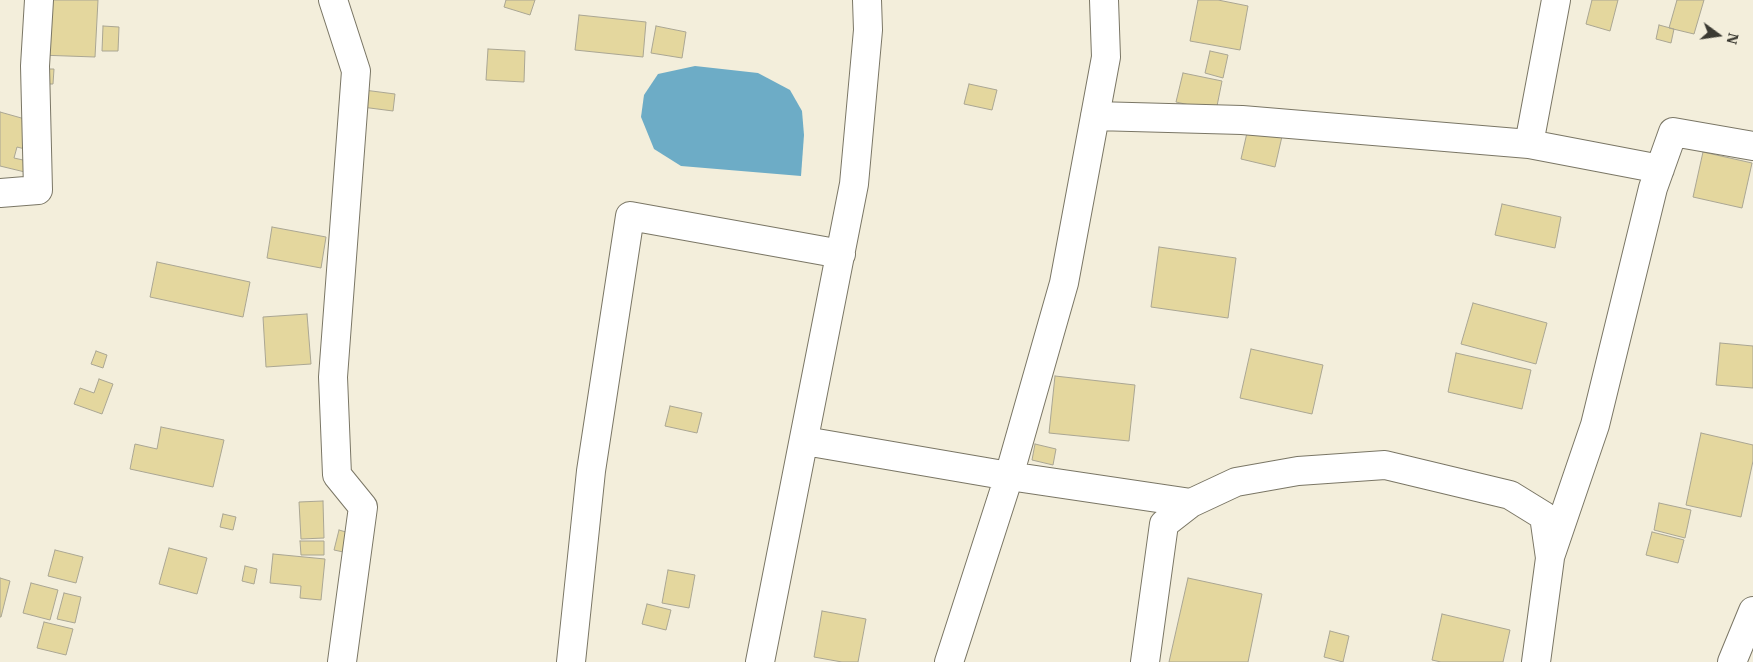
<!DOCTYPE html>
<html>
<head>
<meta charset="utf-8">
<style>
  body { margin:0 }
  #map { position:relative; width:1753px; height:662px; overflow:hidden; background:#f3eedb; font-family:"IBM Plex Serif",serif }
  canvas { display:block }
  .north { position:absolute; left:1693px; top:10px; width:50px; height:50px; -webkit-text-stroke:4px #f3eedb; paint-order:stroke; rotate:104deg; font-size:14px; font-weight:700; line-height:20px; text-align:center; color:#3b3a32 }
  .north::after { content:''; display:block; margin:auto; width:18px; height:22px; background:#3b3a32; clip-path:polygon(50% 0,100% 100%,50% 72%,0 100%) }
</style>
</head>
<body>
<div id="map">
<canvas width="1753" height="662"></canvas>
<div class="north">N</div>
</div>
<script>
const g = document.querySelector('canvas').getContext('2d');
g.lineJoin = 'round';
function fill(path, color) {
  g.fillStyle = color;
  g.fill(path, 'evenodd');
}
function toPath(rows) {
  const path = new Path2D();
  for (const r of rows) {
    path.moveTo(r[0], r[1]);
    for (let i = 2; i < r.length; i += 2) path.lineTo(r[i], r[i + 1]);
  }
  return path;
}
function stroke(path, color, width, dash) {
  g.strokeStyle = color;
  g.lineWidth = width;
  g.lineCap = dash ? 'butt' : 'round';
  g.setLineDash(dash || []);
  g.stroke(path);
}
fill(toPath([
  [695,66,758,73,790,90,802,111,804,135,801,176,681,166,654,149,641,117,644,95,658,74]
]), '#6dacc6');
const building = toPath([
  [42,0,98,0,95,57,39,55,42,0],
  [506,0,535,0,530,15,504,7,506,0],
  [1198,0,1218,0,1248,6,1240,50,1190,41,1198,0],
  [1592,0,1618,0,1610,31,1586,24,1592,0],
  [1677,0,1704,0,1694,34,1669,28,1677,0],
  [579,15,646,22,643,57,575,50,579,15],
  [1659,25,1674,29,1671,43,1656,39,1659,25],
  [103,26,119,27,118,51,102,51,103,26],
  [656,26,686,32,682,58,651,53,656,26],
  [488,49,525,51,524,82,486,80,488,49],
  [1210,51,1228,55,1223,78,1205,73,1210,51],
  [42,69,54,69,53,84,41,84,42,69],
  [1183,73,1222,81,1216,111,1176,102,1183,73],
  [969,84,997,90,992,110,964,104,969,84],
  [364,90,395,94,393,111,362,107,364,90],
  [0,112,32,121,25,149,17,147,14,158,32,162,29,173,0,166,0,112],
  [1249,124,1283,132,1275,167,1241,159,1249,124],
  [1703,152,1752,163,1742,208,1693,197,1703,152],
  [1502,204,1561,217,1555,248,1495,235,1502,204],
  [272,227,326,237,321,268,267,258,272,227],
  [1159,247,1236,258,1228,318,1151,307,1159,247],
  [157,262,250,282,243,317,150,297,157,262],
  [1473,303,1547,323,1536,364,1461,344,1473,303],
  [307,314,311,364,266,367,263,317,307,314],
  [1720,343,1753,346,1753,388,1716,385,1720,343],
  [1251,349,1323,365,1312,414,1240,398,1251,349],
  [96,351,107,355,103,368,91,364,96,351],
  [1456,353,1531,370,1522,409,1448,392,1456,353],
  [1055,376,1135,385,1129,441,1049,433,1055,376],
  [99,379,113,384,102,414,74,404,80,388,94,393,99,379],
  [670,406,702,413,697,433,665,426,670,406],
  [161,427,224,440,213,487,130,469,135,444,157,449,161,427],
  [1701,433,1753,445,1753,461,1741,517,1686,505,1701,433],
  [1035,444,1056,449,1053,465,1032,460,1035,444],
  [323,501,324,538,301,539,299,502,323,501],
  [1659,503,1691,510,1685,538,1654,530,1659,503],
  [223,514,236,517,233,530,220,527,223,514],
  [339,530,353,534,348,553,334,550,339,530],
  [1652,532,1684,540,1678,563,1646,555,1652,532],
  [300,541,324,541,324,555,301,555,300,541],
  [169,548,207,558,197,594,159,584,169,548],
  [55,550,83,557,76,583,48,576,55,550],
  [273,554,325,559,321,600,300,598,301,586,270,583,273,554],
  [245,566,257,569,254,584,242,581,245,566],
  [668,570,695,575,689,608,662,603,668,570],
  [0,578,10,581,1,617,0,617,0,578],
  [1188,578,1262,594,1248,662,1169,662,1188,578],
  [31,583,58,590,50,620,23,613,31,583],
  [64,593,81,597,75,623,57,619,64,593],
  [647,604,671,610,666,630,642,624,647,604],
  [822,611,866,619,858,662,842,662,814,657,822,611],
  [1442,614,1510,630,1503,662,1441,662,1432,660,1442,614],
  [44,622,73,629,66,655,37,648,44,622],
  [1330,631,1349,636,1343,662,1324,657,1330,631]
]);
fill(building, '#e4d79e');
stroke(building, '#aaa693', 1);
const minor = toPath([
  [333,0,356,71,333,377,337,475,363,507,342,662],
  [1095,116,1242,120,1529,144,1660,169],
  [1529,144,1556,0],
  [0,193,38,190,35,66,39,0],
  [805,441,1009,476,1191,503],
  [1551,554,1595,425,1653,188,1673,132,1753,146],
  [571,662,591,471,630,216,841,254],
  [760,662,854,184,868,30,867,0],
  [949,662,1009,476,1064,283,1106,57,1104,0],
  [1145,662,1164,524,1191,503,1236,482,1298,471,1385,465,1510,495,1544,516,1550,558,1536,662],
  [1732,662,1753,611]
]);
stroke(minor, '#7a7665', 30);
stroke(minor, '#fff', 28);
</script>
</body>
</html>
